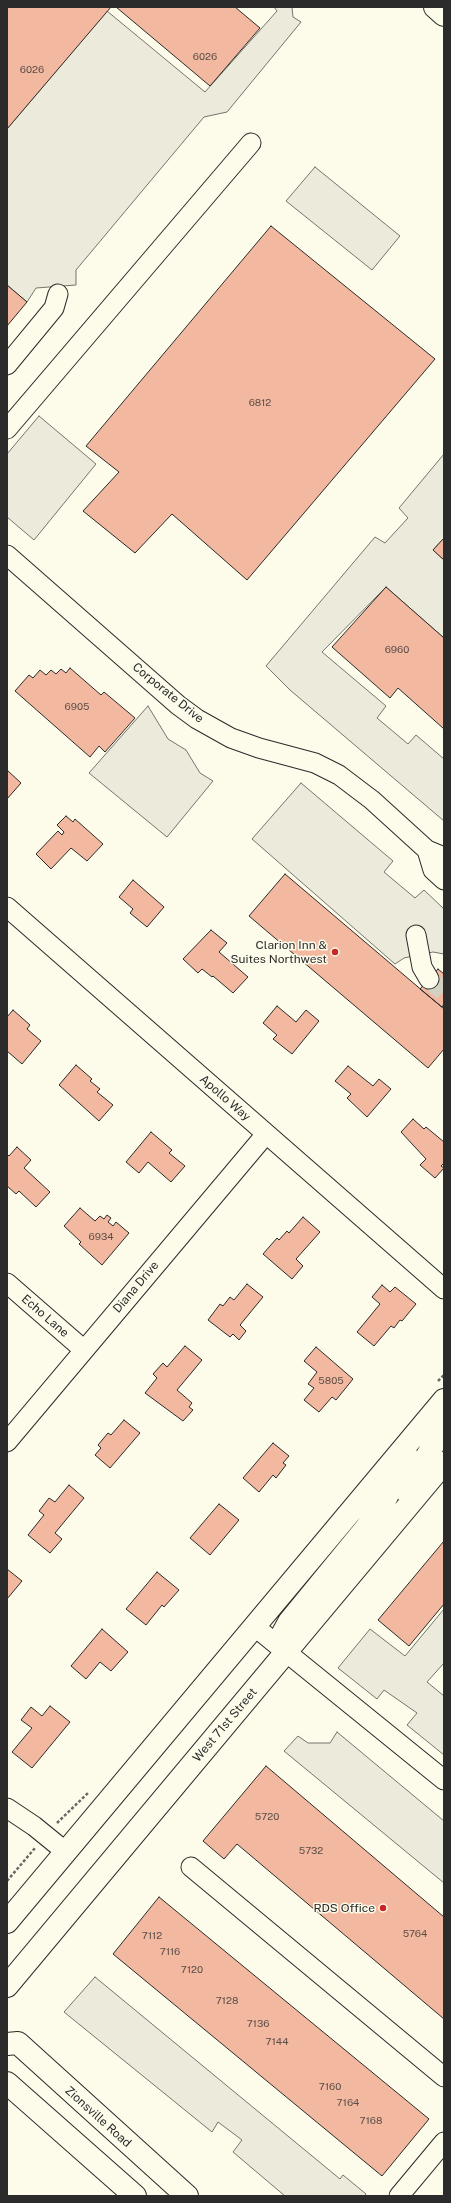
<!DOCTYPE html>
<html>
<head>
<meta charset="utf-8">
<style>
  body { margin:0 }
  #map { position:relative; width:451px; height:2203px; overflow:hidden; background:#fdfbea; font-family:"Public Sans",sans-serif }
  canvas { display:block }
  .frame { position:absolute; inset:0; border:8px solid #2b2b2b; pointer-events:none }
</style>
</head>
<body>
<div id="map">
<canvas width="451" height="2203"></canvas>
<div class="frame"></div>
</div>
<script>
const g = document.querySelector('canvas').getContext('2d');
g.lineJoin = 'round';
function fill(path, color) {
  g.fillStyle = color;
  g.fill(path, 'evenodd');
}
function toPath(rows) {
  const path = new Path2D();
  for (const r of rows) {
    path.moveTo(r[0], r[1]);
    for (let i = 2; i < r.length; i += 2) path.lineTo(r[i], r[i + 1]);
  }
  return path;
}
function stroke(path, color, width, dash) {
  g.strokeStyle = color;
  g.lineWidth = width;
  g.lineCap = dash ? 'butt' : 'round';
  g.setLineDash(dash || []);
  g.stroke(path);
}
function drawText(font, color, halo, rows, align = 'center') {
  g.font = font + ' "Public Sans",sans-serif';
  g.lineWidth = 3;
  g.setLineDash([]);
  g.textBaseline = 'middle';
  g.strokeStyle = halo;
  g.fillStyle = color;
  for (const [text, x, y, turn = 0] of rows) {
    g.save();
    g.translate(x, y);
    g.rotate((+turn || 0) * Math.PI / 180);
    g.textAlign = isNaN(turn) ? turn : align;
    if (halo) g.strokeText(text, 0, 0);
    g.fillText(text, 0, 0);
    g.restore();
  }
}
const parking = toPath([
  [274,7,292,7,293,17,301,22,227,112,204,117,76,270,76,285,36,288,27,302,7,285,7,129,107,11,205,92,277,11,274,7],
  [315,167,400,236,372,270,286,201,315,167],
  [39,416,96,464,34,540,7,517,7,454,39,416],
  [444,454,444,538,433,550,444,560,444,638,386,587,322,652,386,706,377,718,408,744,416,735,444,759,444,821,290,690,266,666,375,537,385,543,408,518,399,508,444,454],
  [148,706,168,739,186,750,200,773,213,781,167,837,89,773,148,706],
  [301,783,393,861,384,872,415,898,424,890,444,909,444,954,433,952,404,958,395,964,252,839,301,783],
  [444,1609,444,1663,427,1682,444,1696,444,1755,407,1725,417,1713,384,1690,377,1699,338,1668,370,1629,405,1656,444,1609],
  [337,1732,444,1821,444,1883,284,1751,298,1736,308,1743,330,1743,337,1732],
  [95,1977,340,2179,343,2175,366,2194,365,2196,285,2196,233,2152,242,2140,218,2122,212,2132,64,2012,95,1977]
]);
fill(parking, '#eceadb');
stroke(parking, '#74746e', 1);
const building = toPath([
  [7,7,111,7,7,129,7,7],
  [116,7,235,7,260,28,210,86,116,7],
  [271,226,435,359,247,580,172,514,135,553,83,511,119,472,86,446,271,226],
  [7,285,27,302,7,326,7,285],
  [444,538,444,560,433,550,444,538],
  [386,587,444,638,444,729,398,688,390,698,332,647,386,587],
  [70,668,101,695,104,692,135,718,105,752,99,746,90,757,15,691,29,675,33,678,40,670,46,675,51,670,56,674,61,669,66,673,70,668],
  [7,770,21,783,7,799,7,770],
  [66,816,73,822,75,819,103,844,87,861,71,848,51,869,36,854,58,831,62,835,64,832,57,825,66,816],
  [285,874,444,1009,444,1049,428,1068,249,916,285,874],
  [133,880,164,907,147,927,130,913,133,909,119,897,133,880],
  [211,930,227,943,219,952,248,977,233,993,213,976,212,977,202,969,198,973,183,959,211,930],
  [438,969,444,974,444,1004,442,1007,420,989,438,969],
  [277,1006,296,1022,306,1010,319,1021,292,1054,273,1039,277,1035,263,1023,277,1006],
  [13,1010,30,1025,27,1029,41,1041,22,1064,7,1051,7,1017,13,1010],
  [76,1065,92,1079,90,1081,100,1089,97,1092,113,1105,99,1121,59,1085,76,1065],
  [348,1066,373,1086,379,1079,391,1089,367,1117,347,1098,351,1094,335,1081,348,1066],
  [413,1119,424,1129,426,1127,444,1142,444,1163,441,1166,444,1168,435,1178,420,1165,426,1159,401,1132,413,1119],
  [151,1132,172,1150,169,1153,185,1166,171,1182,148,1162,139,1173,126,1162,151,1132],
  [17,1147,31,1160,24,1168,50,1192,36,1207,19,1191,16,1194,7,1186,7,1154,9,1156,17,1147],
  [80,1208,95,1221,100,1216,104,1219,107,1215,111,1218,108,1222,113,1226,116,1222,129,1233,102,1265,79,1244,81,1242,64,1226,80,1208],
  [303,1217,320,1232,296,1259,303,1266,292,1279,263,1254,277,1238,279,1240,287,1231,289,1233,303,1217],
  [247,1284,263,1297,240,1325,246,1331,239,1340,233,1334,230,1337,208,1320,220,1304,223,1306,230,1297,234,1300,247,1284],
  [382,1285,390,1292,395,1287,416,1304,402,1321,400,1320,394,1328,391,1326,374,1346,357,1332,380,1304,372,1297,382,1285],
  [185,1346,202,1360,177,1390,192,1403,189,1407,193,1410,183,1421,145,1393,157,1378,153,1374,163,1363,167,1367,185,1346],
  [316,1347,353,1379,336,1400,332,1397,319,1412,304,1400,314,1388,308,1384,317,1372,304,1361,316,1347],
  [124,1420,140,1433,110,1468,95,1455,101,1448,98,1445,108,1433,111,1435,124,1420],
  [273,1443,289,1456,283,1463,286,1465,276,1478,273,1475,259,1492,243,1478,273,1443],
  [69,1485,84,1498,55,1533,62,1539,50,1553,28,1535,44,1515,39,1511,49,1498,55,1502,69,1485],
  [219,1504,239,1520,210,1555,190,1538,219,1504],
  [444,1541,444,1604,409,1646,378,1620,444,1541],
  [7,1569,22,1581,7,1599,7,1569],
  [157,1572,179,1590,164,1607,162,1605,146,1625,126,1609,157,1572],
  [102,1629,128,1652,111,1671,100,1662,86,1679,71,1666,102,1629],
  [50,1706,70,1722,32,1768,12,1752,32,1728,21,1720,31,1707,42,1716,50,1706],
  [266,1766,444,1917,444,2019,237,1844,224,1859,203,1841,266,1766],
  [159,1897,429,2119,382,2176,113,1954,159,1897]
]);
fill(building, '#f2b8a0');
stroke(building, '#2b2b2b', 1);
stroke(toPath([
  [429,979,444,992]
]), '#d3d1c4', 19, [19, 10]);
const minor = toPath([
  [7,365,54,308,58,294],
  [7,429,251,143],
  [7,555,178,705,197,719,231,738,259,748,315,763,339,775,372,800,427,850,444,857],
  [427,850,433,870,444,880],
  [7,907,444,1289],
  [416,935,422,967,429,979],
  [7,1283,84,1350],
  [7,1442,266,1134],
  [254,1626,444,1780],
  [7,1808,34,1826,66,1852],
  [191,1867,444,2077],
  [399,2196,444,2142]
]);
const major = toPath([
  [406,1491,444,1427],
  [286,1653,282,1642,283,1633,289,1622,366,1528,384,1502,407,1456],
  [7,1922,444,1400],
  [7,1986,444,1463],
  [7,2044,18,2043,187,2196],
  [7,2083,135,2196]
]);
const highway = toPath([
  [435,7,444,15]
]);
stroke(minor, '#2b2b2b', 21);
stroke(major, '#2b2b2b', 24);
stroke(highway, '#2b2b2b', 24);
stroke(toPath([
  [438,1381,444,1375],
  [57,1823,89,1792],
  [7,1881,35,1848]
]), '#6a6964', 2.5, [3, 2]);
stroke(minor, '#fdfbea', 19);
stroke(major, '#fdfbea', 22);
stroke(highway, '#fdfbea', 22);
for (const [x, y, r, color] of [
  [335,952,4,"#c62828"],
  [383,1908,4,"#c62828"]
]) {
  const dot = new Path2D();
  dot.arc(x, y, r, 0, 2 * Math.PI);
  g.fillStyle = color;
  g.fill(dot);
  stroke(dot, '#fdfbea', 1.5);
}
drawText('10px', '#5d4e48', null, [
  ["6026",205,57],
  ["6026",32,70],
  ["6812",260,403],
  ["6960",397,650],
  ["6905",77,707],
  ["6934",101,1237],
  ["5805",331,1381],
  ["5720",267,1817],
  ["5732",311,1851],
  ["5764",415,1934],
  ["7112",152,1936],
  ["7116",170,1952],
  ["7120",192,1970],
  ["7128",227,2001],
  ["7136",258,2024],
  ["7144",277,2042],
  ["7160",330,2087],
  ["7164",348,2103],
  ["7168",371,2121]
]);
drawText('12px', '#2b2b2b', '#fdfbea', [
  ["Corporate Drive",168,693,39],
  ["Apollo Way",225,1098,41],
  ["Diana Drive",136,1287,-50],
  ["Echo Lane",45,1316,41],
  ["West 71st Street",225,1725,-50],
  ["Zionsville Road",98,2117,42]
]);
drawText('12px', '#2b2b2b', '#fdfbea', [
  ["Clarion Inn &",327,945],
  ["Suites Northwest",327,959],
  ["RDS Office",375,1908]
], 'right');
</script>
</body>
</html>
